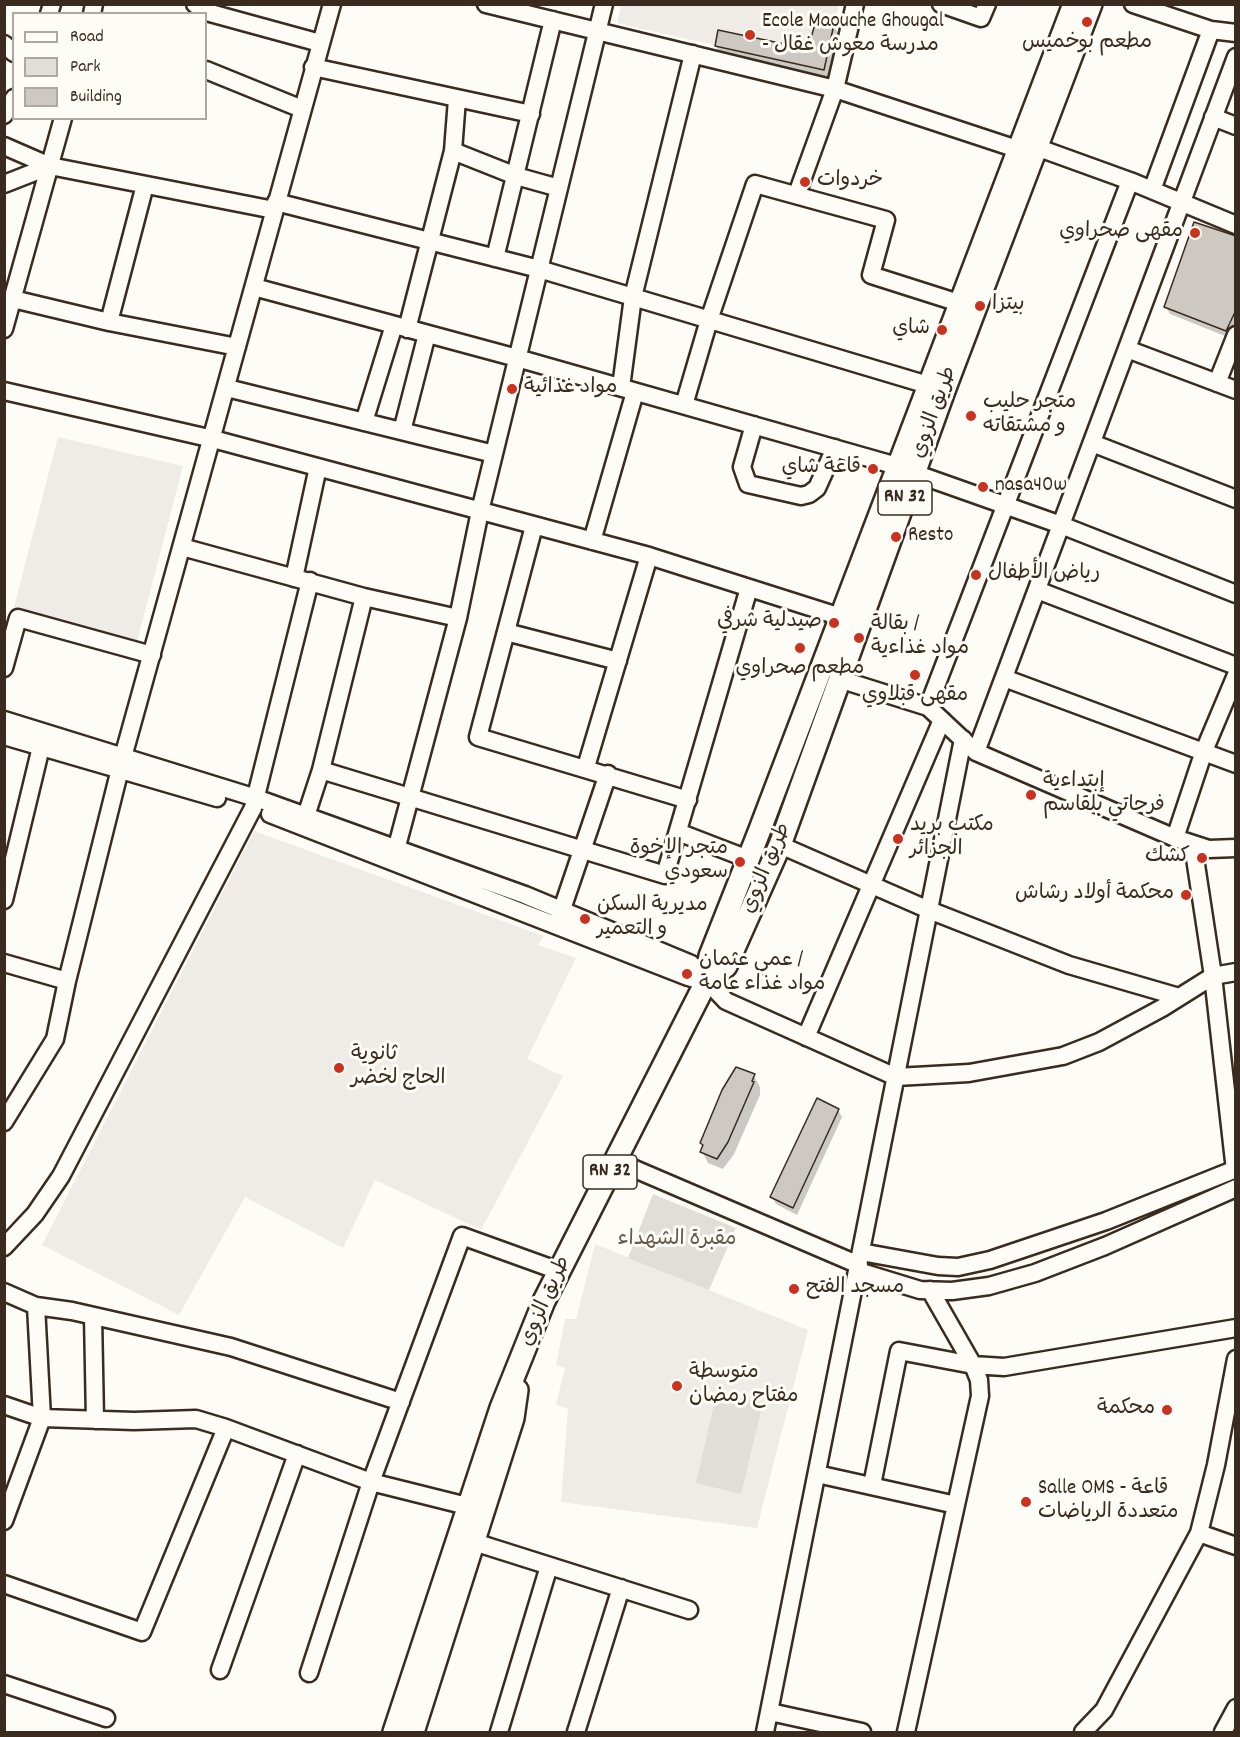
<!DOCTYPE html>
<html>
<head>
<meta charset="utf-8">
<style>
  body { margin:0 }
  #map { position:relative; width:1240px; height:1737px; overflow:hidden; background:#fdfcf7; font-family:Dekko,sans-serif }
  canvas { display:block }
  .frame { position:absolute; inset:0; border:6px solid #3b2a1e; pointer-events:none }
  .legend { position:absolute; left:12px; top:12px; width:195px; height:108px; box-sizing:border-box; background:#fdfcf7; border:2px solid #afa8a0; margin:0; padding:8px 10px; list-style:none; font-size:18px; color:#3b2a1e }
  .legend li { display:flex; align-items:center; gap:12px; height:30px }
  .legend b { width:30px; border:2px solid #afa8a0 }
</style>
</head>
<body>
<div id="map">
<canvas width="1240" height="1737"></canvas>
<div class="frame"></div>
<ul class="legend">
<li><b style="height:8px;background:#fdfcf7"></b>Road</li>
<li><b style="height:16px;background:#e1ded7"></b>Park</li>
<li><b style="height:16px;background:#cdc8c2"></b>Building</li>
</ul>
</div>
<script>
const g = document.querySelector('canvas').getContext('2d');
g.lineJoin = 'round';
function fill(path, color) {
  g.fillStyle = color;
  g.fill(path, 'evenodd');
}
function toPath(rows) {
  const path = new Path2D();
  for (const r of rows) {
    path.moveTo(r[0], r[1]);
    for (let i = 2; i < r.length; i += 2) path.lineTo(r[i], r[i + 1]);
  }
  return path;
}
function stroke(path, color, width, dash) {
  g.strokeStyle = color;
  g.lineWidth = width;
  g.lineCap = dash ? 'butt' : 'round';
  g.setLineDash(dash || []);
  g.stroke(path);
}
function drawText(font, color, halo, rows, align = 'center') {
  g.font = font + ' Dekko,"Playpen Sans Arabic",sans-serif';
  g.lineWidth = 6;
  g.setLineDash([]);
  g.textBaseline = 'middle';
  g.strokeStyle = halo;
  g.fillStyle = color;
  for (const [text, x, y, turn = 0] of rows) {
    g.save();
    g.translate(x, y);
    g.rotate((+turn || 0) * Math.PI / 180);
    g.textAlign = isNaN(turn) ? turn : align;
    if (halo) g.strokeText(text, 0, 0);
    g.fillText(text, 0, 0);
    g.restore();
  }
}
fill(toPath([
  [621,5,839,5,824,70,617,23],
  [58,437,183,466,137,642,14,607],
  [254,831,544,936,538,945,576,958,527,1059,563,1076,481,1230,375,1180,343,1248,245,1197,179,1315,42,1245],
  [595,1244,808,1330,757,1528,561,1502,568,1409,556,1404,565,1368,556,1365,565,1319,576,1319]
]), '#efece7');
fill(toPath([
  [653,1194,736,1228,709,1290,628,1258],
  [717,1392,763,1403,741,1494,696,1483]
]), '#e1ded7');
fill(toPath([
  [833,25,840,36,829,80,722,57,716,46,810,51],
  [1236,238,1236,324,1230,338,1170,314,1166,307],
  [754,1076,760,1087,760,1095,734,1154,723,1169,708,1163,702,1151,704,1147,702,1143],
  [838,1110,842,1117,797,1215,776,1204,772,1197]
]), '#0003');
const building = toPath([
  [816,20,834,24,824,70,715,46,718,30,808,49,816,20],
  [1194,222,1236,236,1236,310,1226,331,1164,307,1194,222],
  [736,1067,755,1074,752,1081,754,1082,728,1142,717,1159,700,1152,703,1145,700,1143,722,1090,736,1067],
  [817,1098,839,1109,793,1208,770,1197,817,1098]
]);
fill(building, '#cdc8c2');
stroke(building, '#3b2a1e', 1.5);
const minor = toPath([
  [195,4,203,11,320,43],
  [486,4,835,89,1017,149,1036,147,1130,181,1236,225],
  [941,4,981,18,987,4],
  [1133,4,1211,30,1236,33],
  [49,14,52,4],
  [92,14,94,4],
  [4,44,14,53],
  [313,67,531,114],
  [206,70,302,109],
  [4,115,14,98],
  [1213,117,1236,126],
  [4,146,50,166,274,210],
  [453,151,516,176,559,188],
  [4,184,50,166],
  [1152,190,1211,30],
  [797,194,835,89,855,4],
  [276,202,539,269,928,385],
  [495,258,553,20],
  [254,287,517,358,897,466],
  [13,299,109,322,237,347],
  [109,322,145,185],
  [4,329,63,118],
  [407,329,453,151,457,99],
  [1127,349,1236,390],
  [1217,383,1236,335],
  [621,387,633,297,693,54],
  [227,388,494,454],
  [4,391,213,439,649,556,841,617],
  [684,405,709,320,755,184,886,220,871,275,959,303],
  [364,422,394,325],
  [754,425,742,467,748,484,801,496,809,494,817,488,835,448],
  [402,431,427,334],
  [1092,443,1236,499],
  [914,473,1061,525,1236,594],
  [534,526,478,737,688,800],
  [592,541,635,392],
  [182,547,364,597,458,618],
  [294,578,318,467],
  [1037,590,1236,666],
  [506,632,618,661],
  [4,668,18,618,152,655],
  [1004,678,1236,764],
  [839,679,928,707,976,752,1175,838,1209,849,1236,848],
  [928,707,1130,181],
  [4,720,256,798,525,895,691,964,726,1001,896,1077,969,1073,1063,1056,1099,1042,1162,1008,1213,976,1236,972],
  [4,736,217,798],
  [976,752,1236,57],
  [586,767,649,556],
  [321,770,665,875,749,588],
  [270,814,688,977,706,982],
  [303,825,321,770,364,597],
  [678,832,748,859],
  [1175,838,1204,751,1236,675],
  [780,845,929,910,1069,965,1179,997],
  [1193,845,1213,976,1235,1170],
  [393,861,458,618,480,511,604,4],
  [4,900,41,747],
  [558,921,608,774],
  [4,963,67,981],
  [806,1037,942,720],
  [4,1122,55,1039,67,981,123,757,332,4],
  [616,1161,859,1265],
  [4,1247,35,1214,61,1176,253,808,310,581],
  [861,1252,938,1266,958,1267,990,1260,1106,1221,1236,1169],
  [858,1271,920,1290,952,1291,989,1286,1035,1273,1105,1246,1236,1188],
  [4,1292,36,1306,72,1311,231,1347,401,1402],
  [93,1316,95,1420],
  [4,1405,42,1418,36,1306],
  [817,1474,956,1505],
  [872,1485,899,1351,973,1365,1004,1367,1236,1328],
  [479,1509,371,1482,462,1236,559,1271],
  [4,1521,42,1418,134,1421,196,1419,226,1428,371,1482,309,1673],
  [1199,1533,1236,1546],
  [474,1542,689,1610],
  [4,1584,142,1632,226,1428],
  [220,1670,297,1454],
  [4,1684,106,1718],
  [770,1712,862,1732],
  [499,1732,549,1566],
  [576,1732,621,1588],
  [765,1732,963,739],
  [906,1732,980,1396,979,1380,973,1365,930,1290],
  [1083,1732,1104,1710,1199,1533,1216,1465,1236,1359],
  [1223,1732,1236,1708]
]);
const major = toPath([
  [706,982,726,966,780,845,945,388,1091,4],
  [394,1732,501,1408,544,1301,706,982,710,956,759,832,1074,4],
  [413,1732,513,1418,517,1390]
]);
stroke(minor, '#3b2a1e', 21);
stroke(major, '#3b2a1e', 26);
stroke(minor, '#fdfcf7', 16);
stroke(major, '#fdfcf7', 21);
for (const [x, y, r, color] of [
  [1087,22,6,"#c8321e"],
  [750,35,6,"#c8321e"],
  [805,182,6,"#c8321e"],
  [1195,233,6,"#c8321e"],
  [980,306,6,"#c8321e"],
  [942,330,6,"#c8321e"],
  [512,389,6,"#c8321e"],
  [971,416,6,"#c8321e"],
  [873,469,6,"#c8321e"],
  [983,487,6,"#c8321e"],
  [896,537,6,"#c8321e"],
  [976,575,6,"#c8321e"],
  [834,623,6,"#c8321e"],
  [859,638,6,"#c8321e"],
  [800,648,6,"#c8321e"],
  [915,675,6,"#c8321e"],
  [1031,795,6,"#c8321e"],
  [898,839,6,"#c8321e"],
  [1202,858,6,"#c8321e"],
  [740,862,6,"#c8321e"],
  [1186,895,6,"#c8321e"],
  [585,919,6,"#c8321e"],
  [687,974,6,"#c8321e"],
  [339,1068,6,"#c8321e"],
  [794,1289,6,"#c8321e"],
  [677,1386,6,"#c8321e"],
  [1167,1410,6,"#c8321e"],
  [1026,1502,6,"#c8321e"]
]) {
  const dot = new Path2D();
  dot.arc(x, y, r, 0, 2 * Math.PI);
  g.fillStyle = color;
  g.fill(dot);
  stroke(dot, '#fdfcf7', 2);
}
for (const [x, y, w] of [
  [905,498,54],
  [610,1172,54]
]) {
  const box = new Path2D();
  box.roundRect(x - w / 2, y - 17, w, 34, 4.5);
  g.fillStyle = '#fdfcf7';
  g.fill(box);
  stroke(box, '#3b2a1e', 1.5);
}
drawText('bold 20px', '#3b2a1e', null, [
  ["RN 32",905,498],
  ["RN 32",610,1172]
]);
drawText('21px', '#3b2a1e', '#fdfcf7', [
  ["Ecole Maouche Ghougal",762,23],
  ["- مدرسة معوش غقال",762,47],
  ["مطعم بوخميس",1087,44,"center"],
  ["خردوات",817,182],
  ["مقهى صحراوي",1183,233,"right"],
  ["بيتزا",992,306],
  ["شاي",930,330,"right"],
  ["مواد غذائية",524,389],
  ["متجر حليب",983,404],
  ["و مشتقاته",983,428],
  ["قاعة شاي",861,469,"right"],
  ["nasa40w",995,487],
  ["Resto",908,537],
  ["رياض الأطفال",988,575],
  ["صيدلية شرفي",822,623,"right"],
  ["بقالة /",871,626],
  ["مواد غذاءية",871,650],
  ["مطعم صحراوي",800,670,"center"],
  ["مقهى قبلاوي",915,697,"center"],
  ["إبتداءية",1043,783],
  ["فرحاتي بلقاسم",1043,807],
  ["مكتب بريد",910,827],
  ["الجزائر",910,851],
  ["متجر الإخوة",728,850,"right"],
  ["سعودي",728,874,"right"],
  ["كشك",1190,858,"right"],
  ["محكمة أولاد رشاش",1174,895,"right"],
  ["مديرية السكن",597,907],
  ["و التعمير",597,931],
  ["عمي عثمان /",699,962],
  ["مواد غذاء عامة",699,986],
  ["ثانوية",351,1056],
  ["الحاج لخضر",351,1080],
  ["مسجد الفتح",806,1289],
  ["متوسطة",689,1374],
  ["مفتاح رمضان",689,1398],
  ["محكمة",1155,1410,"right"],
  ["Salle OMS - قاعة",1038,1490],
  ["متعددة الرياضات",1038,1514]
], 'left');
drawText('21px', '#3b2a1e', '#fdfcf7', [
  ["طريق الزوي",936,413,-70],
  ["طريق الزوي",768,869,-67],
  ["طريق الزوي",547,1302,-66]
]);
drawText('21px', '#64574c', '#fdfcf7', [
  ["مقبرة الشهداء",677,1241]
]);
</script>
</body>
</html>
